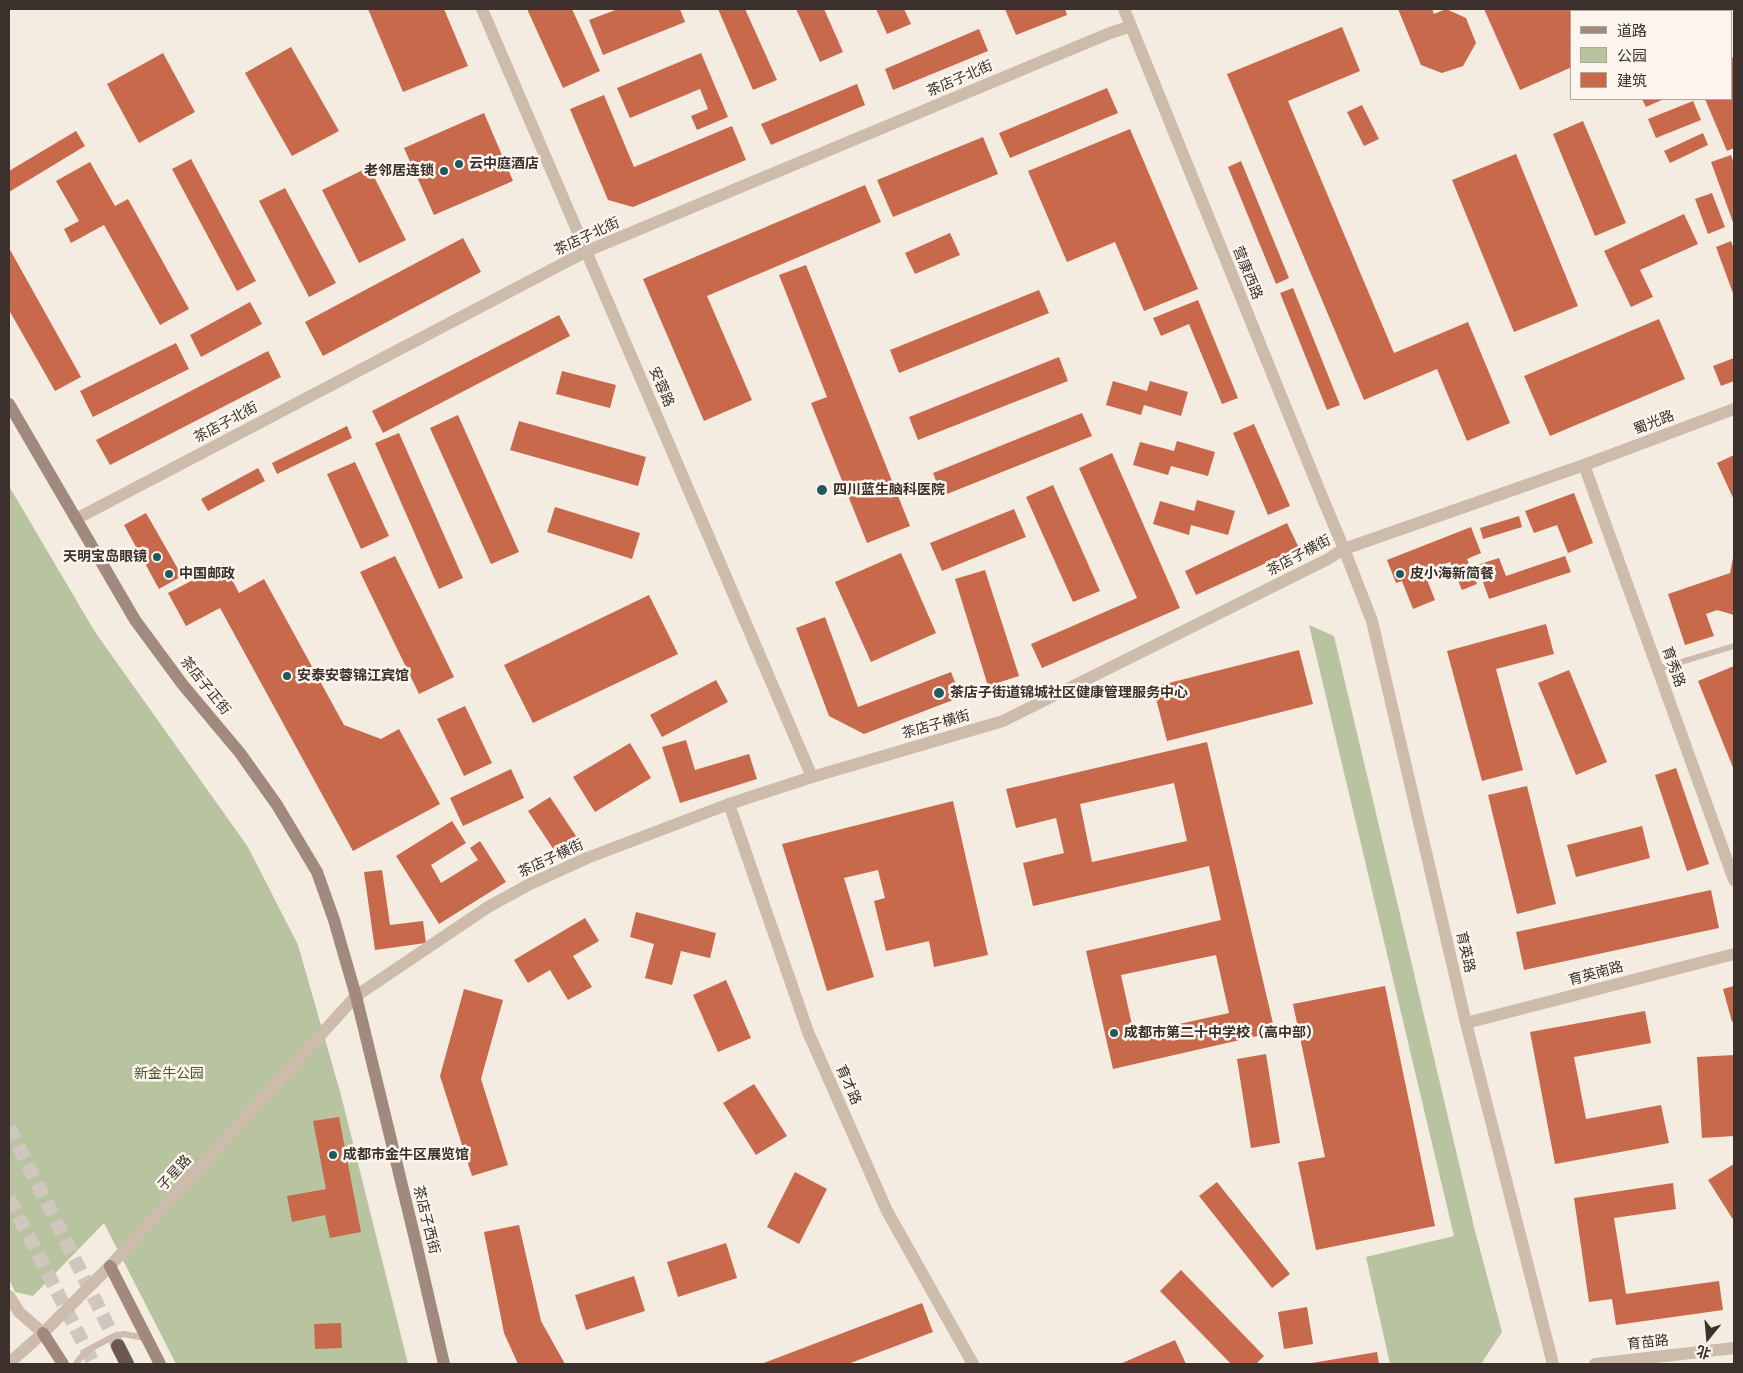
<!DOCTYPE html>
<html>
<head>
<meta charset="utf-8">
<style>
  body { margin:0 }
  #map { position:relative; width:1743px; height:1373px; overflow:hidden; background:#f4ebe1; font-family:Helvetica,"Noto Sans SC",sans-serif }
  canvas { display:block }
  .frame { position:absolute; inset:0; border:10px solid #3b302b; pointer-events:none }
  .legend { position:absolute; left:1570px; top:10px; width:162px; height:90px; box-sizing:border-box; background:#fbf5ee; border:1px solid #aea6a0; margin:0; padding:6px 9px; list-style:none; font-size:15px; color:#3b302b }
  .legend li { display:flex; align-items:center; gap:10px; height:25px }
  .legend b { width:25px; border:1px solid #aea6a0 }
  .north { position:absolute; left:1683px; top:1313px; width:50px; height:50px; -webkit-text-stroke:4px #fbf5ee; paint-order:stroke; rotate:197deg; font-size:14px; font-weight:700; line-height:20px; text-align:center; color:#3b302b }
  .north::after { content:''; display:block; margin:auto; width:18px; height:22px; background:#3b302b; clip-path:polygon(50% 0,100% 100%,50% 72%,0 100%) }
</style>
</head>
<body>
<div id="map">
<canvas width="1743" height="1373"></canvas>
<div class="frame"></div>
<ul class="legend">
<li><b style="height:6px;background:#a18a7d"></b>道路</li>
<li><b style="height:14px;background:#b8c4a0"></b>公园</li>
<li><b style="height:14px;background:#c8694b"></b>建筑</li>
</ul>
<div class="north">北</div>
</div>
<script>
const g = document.querySelector('canvas').getContext('2d');
g.lineJoin = 'round';
function fill(path, color) {
  g.fillStyle = color;
  g.fill(path, 'evenodd');
}
function toPath(rows) {
  const path = new Path2D();
  for (const r of rows) {
    path.moveTo(r[0], r[1]);
    for (let i = 2; i < r.length; i += 2) path.lineTo(r[i], r[i + 1]);
  }
  return path;
}
function stroke(path, color, width, dash) {
  g.strokeStyle = color;
  g.lineWidth = width;
  g.lineCap = dash ? 'butt' : 'round';
  g.setLineDash(dash || []);
  g.stroke(path);
}
function drawText(font, color, halo, rows, align = 'center') {
  g.font = font + ' Helvetica,"Noto Sans SC",sans-serif';
  g.lineWidth = 5;
  g.setLineDash([]);
  g.textBaseline = 'middle';
  g.strokeStyle = halo;
  g.fillStyle = color;
  for (const [text, x, y, turn = 0] of rows) {
    g.save();
    g.translate(x, y);
    g.rotate((+turn || 0) * Math.PI / 180);
    g.textAlign = isNaN(turn) ? turn : align;
    if (halo) g.strokeText(text, 0, 0);
    g.fillText(text, 0, 0);
    g.restore();
  }
}
fill(toPath([
  [9,486,95,632,248,847,298,945,341,1095,408,1364,176,1364,104,1223,33,1296,15,1292,9,1279],
  [1309,625,1334,636,1475,1231,1502,1332,1481,1364,1390,1364,1366,1257,1454,1236]
]), '#b8c4a0');
fill(toPath([
  [368,9,444,9,468,66,403,92],
  [527,9,572,9,600,71,563,88],
  [618,9,680,9,685,22,603,55,589,20],
  [718,9,745,9,777,80,753,90],
  [796,9,824,9,843,52,820,62],
  [876,9,904,9,911,24,887,34],
  [1005,9,1065,9,1067,15,1016,35],
  [1398,9,1432,9,1434,14,1446,9,1466,18,1476,43,1463,66,1442,73,1421,65],
  [1484,9,1641,9,1642,11,1572,11,1572,67,1520,90],
  [1342,27,1360,71,1288,101,1394,353,1468,322,1510,423,1467,441,1437,369,1364,400,1227,74],
  [979,29,988,51,893,90,885,69],
  [291,47,339,131,292,156,245,73],
  [163,53,195,112,139,143,107,84],
  [701,53,728,117,697,130,691,116,708,109,700,89,630,118,617,88],
  [1734,57,1734,148,1727,151,1705,99,1732,99,1732,58],
  [857,84,865,105,771,145,761,124],
  [1107,88,1118,113,1010,158,999,133],
  [604,95,634,167,732,126,746,160,633,207,608,200,570,109],
  [1642,99,1664,99,1646,107],
  [1693,101,1701,120,1656,138,1648,119],
  [1362,105,1379,139,1364,146,1347,112],
  [484,113,513,181,434,215,404,148],
  [1583,121,1626,223,1595,236,1553,134],
  [1130,129,1198,289,1144,311,1115,242,1067,262,1028,171],
  [76,131,85,146,9,192,9,171],
  [1703,133,1708,145,1670,163,1664,151],
  [983,137,998,174,893,217,877,180],
  [1516,154,1578,306,1514,332,1452,180],
  [1731,155,1734,164,1734,225,1711,162],
  [191,159,256,281,237,291,172,169],
  [1241,161,1289,278,1276,284,1228,167],
  [90,162,115,206,128,199,189,309,160,325,104,225,71,243,64,229,79,221,56,181],
  [369,167,406,240,359,263,322,190],
  [865,185,881,222,707,296,752,400,704,421,643,279],
  [285,188,336,283,309,297,259,201],
  [1712,193,1725,227,1708,234,1695,199],
  [1684,214,1698,244,1640,270,1653,297,1631,307,1604,251],
  [950,233,960,255,915,274,905,253],
  [463,238,481,272,323,356,305,322],
  [1731,241,1734,249,1734,296,1716,247],
  [9,248,81,377,55,391,9,310],
  [806,265,910,526,867,543,811,403,827,397,779,275],
  [1293,288,1340,405,1327,410,1280,293],
  [1039,290,1049,313,899,373,890,350],
  [1198,300,1238,398,1222,404,1189,324,1161,336,1153,318],
  [250,302,262,324,201,357,190,335],
  [559,315,570,336,383,433,372,411],
  [1659,319,1685,379,1550,436,1524,376],
  [176,343,189,369,93,417,80,391],
  [268,351,281,377,110,465,96,440],
  [1059,357,1068,381,918,440,909,417],
  [1734,358,1734,381,1721,386,1713,366],
  [562,371,616,385,610,408,556,394],
  [1113,381,1147,391,1150,381,1188,392,1181,416,1144,405,1141,415,1106,405],
  [1082,413,1092,436,942,496,933,473],
  [458,415,519,552,491,564,430,428],
  [519,421,646,457,638,486,510,450],
  [1254,424,1290,506,1268,515,1233,433],
  [347,426,352,438,277,474,272,463],
  [399,433,463,578,439,589,375,443],
  [1177,441,1215,452,1208,476,1171,466,1168,475,1133,465,1140,442,1174,451],
  [1112,453,1180,608,1042,668,1031,644,1137,598,1079,468],
  [1734,455,1734,500,1717,463],
  [355,462,389,536,361,549,327,474],
  [258,468,265,481,208,511,201,499],
  [1053,485,1100,591,1073,602,1026,497],
  [1574,493,1593,543,1568,553,1557,525,1534,533,1525,511],
  [1197,500,1235,511,1228,535,1191,525,1189,535,1153,524,1160,501,1194,511],
  [555,507,640,533,632,559,547,532],
  [1014,509,1026,537,942,571,930,543],
  [146,513,182,576,159,589,124,525],
  [1519,516,1522,527,1483,539,1480,528],
  [1287,523,1299,548,1196,595,1185,571],
  [1471,527,1481,553,1467,559,1477,584,1462,590,1450,562,1424,572,1435,600,1413,609,1402,581,1396,583,1387,560],
  [901,553,936,633,871,662,835,582],
  [395,556,454,677,419,694,360,572],
  [1565,556,1571,572,1489,599,1477,565,1499,558,1506,576],
  [1733,558,1734,615,1717,610,1706,614,1714,636,1685,645,1668,594,1730,573],
  [224,564,239,593,264,579,344,725,381,739,399,729,440,804,353,851,220,608,186,626,168,593],
  [985,570,1019,676,988,686,955,579],
  [649,595,678,654,533,723,504,665],
  [825,617,858,707,951,672,961,697,864,734,829,716,796,628],
  [1546,624,1554,654,1496,669,1523,770,1482,781,1447,651],
  [1299,650,1313,704,1167,741,1153,687],
  [1734,666,1734,770,1698,681],
  [1569,670,1607,762,1576,775,1538,683],
  [716,680,728,702,662,737,650,715],
  [465,706,492,763,464,776,437,719],
  [686,740,695,770,749,754,757,779,680,803,662,747],
  [1207,742,1275,1032,1113,1069,1086,951,1221,920,1209,866,1033,906,1023,863,1064,853,1056,818,1016,828,1006,789],
  [1174,783,1187,841,1092,862,1080,804],
  [1216,955,1229,1013,1134,1034,1121,975],
  [630,743,651,778,595,812,573,777],
  [1676,768,1709,864,1687,871,1655,775],
  [511,769,524,798,463,826,450,798],
  [1527,786,1556,904,1517,914,1488,795],
  [550,797,576,836,554,850,528,811],
  [953,801,988,955,934,967,929,941,886,951,874,901,885,898,878,870,844,878,874,977,827,991,782,844],
  [452,821,466,843,431,865,441,883,478,860,470,848,480,841,506,882,439,924,396,856],
  [1642,826,1650,858,1576,877,1567,845],
  [382,870,390,925,423,921,426,943,375,950,364,872],
  [1711,890,1719,928,1524,970,1516,932],
  [636,912,716,933,710,958,681,951,672,985,645,978,654,944,630,937],
  [585,918,599,941,573,956,592,987,568,1000,550,970,528,983,514,960],
  [726,980,751,1038,718,1052,693,995],
  [1385,986,1435,1226,1316,1250,1298,1162,1325,1157,1293,1004],
  [1734,986,1734,1021,1732,1022,1723,989],
  [464,989,503,1000,481,1079,508,1165,472,1176,440,1076],
  [1645,1011,1651,1043,1574,1057,1586,1119,1661,1105,1669,1143,1555,1164,1530,1032],
  [1266,1054,1280,1143,1251,1148,1237,1059],
  [1734,1055,1734,1136,1702,1138,1697,1057],
  [754,1084,787,1136,756,1155,723,1103],
  [339,1117,361,1232,330,1238,325,1215,292,1222,287,1196,326,1189,313,1121],
  [1734,1164,1734,1221,1708,1180],
  [795,1172,827,1189,799,1244,767,1227],
  [1217,1182,1290,1274,1272,1288,1199,1196],
  [1673,1183,1676,1209,1614,1218,1626,1294,1719,1281,1723,1310,1616,1325,1612,1299,1589,1302,1574,1198],
  [519,1225,541,1321,565,1364,518,1364,504,1333,484,1232],
  [726,1243,737,1278,678,1297,667,1262],
  [1181,1270,1264,1356,1256,1364,1231,1364,1160,1291],
  [634,1276,645,1311,586,1330,575,1295],
  [922,1303,933,1332,848,1364,761,1364],
  [1307,1307,1313,1344,1284,1349,1278,1312],
  [341,1323,342,1348,315,1349,314,1324],
  [1175,1340,1186,1364,1120,1364],
  [1377,1352,1379,1364,1312,1364,1312,1363]
]), '#c8694b');
stroke(toPath([
  [9,1127,118,1346],
  [9,1198,94,1364]
]), '#cfc6bd', 14, [14, 7]);
stroke(toPath([
  [1658,669,1734,646],
  [76,1364,80,1358,90,1349,112,1337,124,1334,145,1338]
]), '#cdbbac', 6);
stroke(toPath([
  [482,9,812,777],
  [1584,465,1734,880],
  [76,519,587,251,1110,33,1131,26],
  [729,804,808,1032,887,1211,973,1364],
  [1466,1023,1734,954],
  [9,1296,19,1312,43,1333]
]), '#cdbbac', 12);
stroke(toPath([
  [1124,9,1325,504,1344,549,1372,621,1466,1023,1553,1364],
  [9,1363,43,1333,110,1266,356,996,488,907,530,884,587,858,729,804,812,777,1003,721,1328,559,1344,549,1584,465,1734,409],
  [1595,1364,1734,1348]
]), '#cdbbac', 12);
stroke(toPath([
  [9,404,135,620,183,685,240,753,277,805,317,872,334,920,356,996,416,1243,444,1364],
  [110,1266,160,1364],
  [43,1333,63,1364]
]), '#a18a7d', 12);
stroke(toPath([
  [118,1346,127,1364]
]), '#6c584f', 14);
for (const [x, y, r, color] of [
  [459,164,5,"#1f5a5e"],
  [444,171,5,"#1f5a5e"],
  [822,490,6,"#1f5a5e"],
  [157,557,5,"#1f5a5e"],
  [169,574,5,"#1f5a5e"],
  [1400,574,5,"#1f5a5e"],
  [287,676,5,"#1f5a5e"],
  [939,693,6,"#1f5a5e"],
  [1114,1033,5,"#1f5a5e"],
  [333,1155,5,"#1f5a5e"]
]) {
  const dot = new Path2D();
  dot.arc(x, y, r, 0, 2 * Math.PI);
  g.fillStyle = color;
  g.fill(dot);
  stroke(dot, '#fbf5ee', 2);
}
drawText('14px', '#3b302b', '#fbf5ee', [
  ["茶店子北街",960,79,-23],
  ["茶店子北街",587,237,-25],
  ["营康西路",1247,273,68],
  ["安蓉路",661,387,67],
  ["茶店子北街",226,423,-28],
  ["蜀光路",1654,423,-21],
  ["茶店子横街",1299,556,-28],
  ["育秀路",1673,667,70],
  ["茶店子正街",205,686,51],
  ["茶店子横街",936,725,-16],
  ["茶店子横街",551,859,-25],
  ["育英路",1465,952,77],
  ["育英南路",1596,974,-15],
  ["育才路",848,1085,66],
  ["子星路",175,1173,-48],
  ["茶店子西街",426,1220,76],
  ["育苗路",1648,1343,-6]
]);
drawText('bold 14px', '#3b302b', '#fbf5ee', [
  ["云中庭酒店",469,164],
  ["老邻居连锁",434,171,"right"],
  ["四川蓝生脑科医院",833,490],
  ["天明宝岛眼镜",147,557,"right"],
  ["中国邮政",179,574],
  ["皮小海新简餐",1410,574],
  ["安泰安蓉锦江宾馆",297,676],
  ["茶店子街道锦城社区健康管理服务中心",950,693],
  ["成都市第二十中学校（高中部）",1124,1033],
  ["成都市金牛区展览馆",343,1155]
], 'left');
drawText('14px', '#4a5a2e', '#fbf5ee', [
  ["新金牛公园",169,1074]
]);
</script>
</body>
</html>
